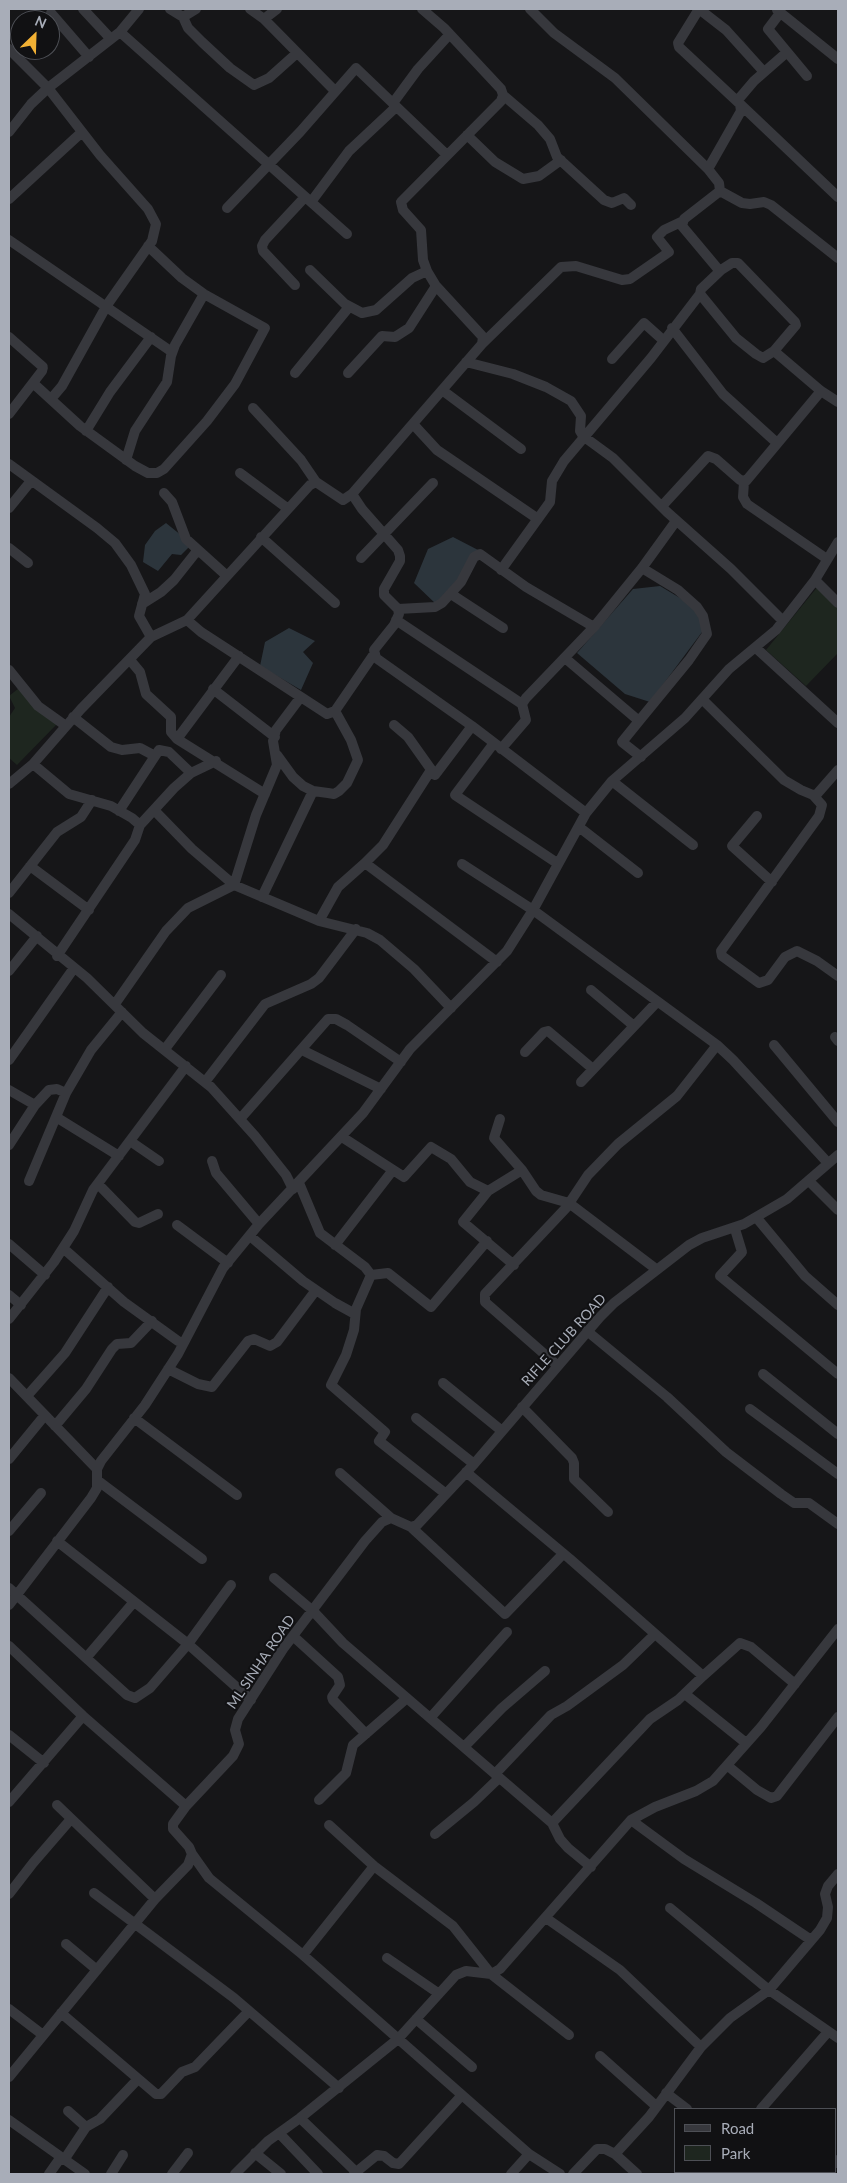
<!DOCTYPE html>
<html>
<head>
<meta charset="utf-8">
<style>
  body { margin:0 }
  #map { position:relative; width:847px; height:2183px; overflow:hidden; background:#161618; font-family:Lato,sans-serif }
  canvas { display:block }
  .frame { position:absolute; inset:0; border:10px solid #a8adb8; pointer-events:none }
  .legend { position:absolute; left:674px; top:2108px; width:162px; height:65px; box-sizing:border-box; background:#111113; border:1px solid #4d4f55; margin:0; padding:6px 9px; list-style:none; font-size:15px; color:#a8adb8 }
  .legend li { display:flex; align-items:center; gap:10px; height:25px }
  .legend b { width:25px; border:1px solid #4d4f55 }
  .north { position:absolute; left:10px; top:10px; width:50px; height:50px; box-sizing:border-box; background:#111113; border:1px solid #4d4f55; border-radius:50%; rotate:24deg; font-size:14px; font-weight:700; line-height:20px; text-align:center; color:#a8adb8 }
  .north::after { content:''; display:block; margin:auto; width:18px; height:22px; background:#f2b134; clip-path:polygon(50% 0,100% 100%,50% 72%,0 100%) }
</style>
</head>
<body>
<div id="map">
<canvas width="847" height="2183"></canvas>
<div class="frame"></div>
<ul class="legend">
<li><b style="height:6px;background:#37383d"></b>Road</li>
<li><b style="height:14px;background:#1e261f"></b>Park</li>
</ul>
<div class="north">N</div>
</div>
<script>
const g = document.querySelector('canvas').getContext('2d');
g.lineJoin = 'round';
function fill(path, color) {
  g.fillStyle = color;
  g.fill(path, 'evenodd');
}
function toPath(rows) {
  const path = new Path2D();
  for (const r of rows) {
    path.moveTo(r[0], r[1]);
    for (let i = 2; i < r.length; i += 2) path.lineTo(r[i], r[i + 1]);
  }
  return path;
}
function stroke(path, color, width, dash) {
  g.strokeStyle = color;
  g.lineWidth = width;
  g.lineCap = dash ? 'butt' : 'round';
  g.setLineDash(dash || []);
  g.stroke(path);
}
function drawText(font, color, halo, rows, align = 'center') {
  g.font = font + ' Lato,sans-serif';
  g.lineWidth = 4;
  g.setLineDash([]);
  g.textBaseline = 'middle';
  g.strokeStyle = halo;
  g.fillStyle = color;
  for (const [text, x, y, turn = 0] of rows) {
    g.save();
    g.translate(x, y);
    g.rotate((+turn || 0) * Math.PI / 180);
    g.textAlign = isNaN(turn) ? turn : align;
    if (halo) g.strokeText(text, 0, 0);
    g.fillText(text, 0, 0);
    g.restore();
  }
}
fill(toPath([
  [819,585,838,604,838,653,806,686,766,650],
  [19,688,57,724,17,765,9,758,9,717,15,708,9,696]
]), '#1e261f');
fill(toPath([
  [166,523,192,544,181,555,172,554,158,571,143,562,145,545,155,531],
  [453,537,480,551,437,605,414,583,428,549],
  [660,586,695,607,705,628,650,702,625,694,577,653,633,589],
  [289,628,315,641,303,652,313,663,301,690,260,666,265,642]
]), '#2c353c');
stroke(toPath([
  [83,9,111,39],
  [170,9,183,17,196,9],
  [250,9,264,19,277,9],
  [530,9,554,33,615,78,708,169,719,183,720,191,684,219,682,226,718,269,721,270,732,263,738,263,795,322,796,325,774,351,821,391,838,402],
  [699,9,678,43,679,47,740,104,741,111,708,169],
  [699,9,726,30,764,72],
  [777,10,838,59],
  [51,13,89,57],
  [780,13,768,29,807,76],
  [183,17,188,28,202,42,230,68,254,85,269,78,297,53],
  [264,19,335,91],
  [120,32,347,234],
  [9,49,48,88,100,155,148,209,156,224,152,241,107,305,62,386,51,399],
  [503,95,538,125,550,139,557,157,604,200,612,203,624,198,631,205],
  [737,101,754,81,786,53],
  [393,103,418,69,449,35],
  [740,104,838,197],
  [9,132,31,104,48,88,120,32,139,9],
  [467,135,495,162,523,179,539,176,561,160],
  [720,191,742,203,750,204,764,202,771,205,838,258],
  [9,199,82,132],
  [311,202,349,151,396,107],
  [227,208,300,132,356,68,447,155],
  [9,240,172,352],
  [310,270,345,304,362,313,376,310,412,278,427,271],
  [721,270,701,289,700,294,736,338,756,354,763,358,774,351],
  [295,285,263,251,262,246,265,240,305,197],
  [672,328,723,394,777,443],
  [9,337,43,367,42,371,9,414],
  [482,344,561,267,576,266,622,280,630,279,669,252,657,237,664,230,681,222],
  [612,359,644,323,663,340],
  [466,362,513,374,546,387,571,401,581,416,580,431,583,436,613,458,667,512,731,569,782,620],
  [295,373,349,307],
  [348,373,382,336,395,337,409,328,436,286],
  [33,383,80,426,135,466,148,473,157,473,164,469,207,421,235,384,265,328,204,294,182,278,148,246],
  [442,390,521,449],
  [253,408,301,460,316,482],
  [413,424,437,450,538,519],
  [86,431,110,392,151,337],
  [126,460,135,431,167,382,171,356,175,345,204,294],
  [9,464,97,528,115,543,131,565,145,594,139,616,151,637],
  [240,473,287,508],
  [744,482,743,497,747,504,827,559],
  [164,493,172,502,186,539,227,576],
  [352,494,362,509,398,550,400,556,400,561,384,589,384,595,398,609,399,614,394,625,374,650,376,658,472,726,586,813],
  [662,506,708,456,716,459,740,480,746,481,821,391],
  [9,508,31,481],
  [261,537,335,603],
  [9,548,28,563],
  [361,558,433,483],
  [501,570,550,502,552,481,564,461,651,358,700,294],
  [815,580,838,603],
  [451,594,503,628],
  [142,604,161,592,174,580,197,551],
  [398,609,435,607,442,603,461,582,474,557,480,554,526,587,594,627,642,568,676,521],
  [187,620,201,632,327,714,335,711,374,654],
  [396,620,522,704],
  [756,648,838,723],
  [565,658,639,721,689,660,707,634,703,616,697,607,678,590,642,568],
  [130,660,140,672,146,694,171,717,171,732,177,739,265,794],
  [9,670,38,706,66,726],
  [213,689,275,737],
  [702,699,784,780,801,790,813,795,817,794,838,770],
  [73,717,111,747,122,750,140,748,155,756],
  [639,721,622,742,641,757],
  [394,725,408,737,435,775,472,726],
  [177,739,239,656],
  [494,743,455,795,557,863],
  [501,749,526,720,522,704,526,698,594,627],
  [277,755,293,777,303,786,313,791,328,793,334,794,339,791,347,783,358,760,351,740,335,711],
  [33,764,69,794,111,806,132,818,140,825,135,840,57,956],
  [612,781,693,845],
  [9,784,33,764,81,709,151,637,187,620,310,485,316,482,343,500,352,494,482,344,483,337,436,286,427,271,423,260,421,230,403,210,401,202,501,101,503,95,501,89,444,28,422,9],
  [813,795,822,805,819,816,721,951,722,956,759,983,768,980,785,957,797,951,817,961,838,976],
  [154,810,192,849,234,885,319,921,367,933,380,940,414,969,451,1008],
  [119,811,159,750,169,752,191,773],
  [757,816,732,846,772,882],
  [140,825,174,788,191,773,216,761],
  [579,827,638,873],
  [365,863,383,845,431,770],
  [462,864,533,910,717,1045,733,1060,828,1163],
  [30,866,89,910],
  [9,893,57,832,81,817,92,800],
  [262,897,313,791],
  [9,914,87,978,143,1033,211,1087,255,1136,286,1175,293,1189],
  [319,921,338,887,365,863,497,962],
  [9,971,37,936],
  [591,990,634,1026],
  [115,1004,166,931,188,908,234,885,256,815,277,765,273,741,276,730,300,698],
  [835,1037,838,1041],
  [774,1045,838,1122],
  [165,1049,221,975],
  [302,1050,381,1089],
  [525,1052,544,1032,548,1031,593,1069],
  [9,1060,74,968],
  [205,1082,265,1004,311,984,319,978,356,929],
  [581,1082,657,1002],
  [9,1090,35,1105],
  [56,1117,119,1156],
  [240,1119,328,1019,336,1019,347,1025,401,1062],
  [500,1119,494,1138,522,1170,536,1191,541,1195,569,1203,656,1269],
  [342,1137,404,1177,431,1147,451,1159,470,1182,488,1191,522,1170],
  [130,1141,159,1161],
  [9,1145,35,1105,49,1090,57,1089,66,1093],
  [212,1161,216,1173,259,1224],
  [29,1181,66,1093,91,1050,122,1012],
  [809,1181,838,1210],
  [299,1183,320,1233,365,1267,371,1275,356,1309,354,1330,346,1355,331,1385,385,1432,379,1441,446,1494],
  [98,1184,135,1222,139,1223,158,1214],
  [488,1191,463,1222,514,1265],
  [756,1217,805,1276,838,1305],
  [177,1225,228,1263],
  [735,1229,742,1252,720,1276,838,1374],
  [250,1236,303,1281,335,1303,355,1314],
  [9,1244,45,1275],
  [335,1245,393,1170],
  [63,1248,124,1302,178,1341],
  [371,1275,388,1273,431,1307,487,1241],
  [9,1295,21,1305],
  [9,1319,54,1262,74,1231,93,1190,186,1066],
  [587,1331,667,1397,726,1452,781,1494,794,1503,809,1503,838,1524],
  [558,1366,485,1302,485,1294,566,1208,588,1175,618,1144,677,1096,717,1045],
  [168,1369,198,1384,212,1387,248,1341,254,1339,270,1346,277,1342,316,1290],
  [763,1374,838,1434],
  [9,1378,97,1469],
  [443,1383,502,1431],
  [27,1396,65,1353,108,1287],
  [522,1407,572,1458,574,1463,574,1479,608,1512],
  [750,1409,838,1474],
  [134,1418,237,1495],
  [416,1418,474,1464],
  [55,1426,86,1389,112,1349,117,1344,131,1343,152,1321],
  [9,1459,45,1415],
  [466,1472,570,1559,703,1676,740,1643,751,1647,795,1684],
  [340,1473,391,1518],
  [97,1480,202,1559],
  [411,1527,417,1525,474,1464,600,1317,614,1303,689,1245,702,1238,744,1224,787,1199,838,1155],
  [9,1531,41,1493],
  [57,1541,188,1644,251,1700],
  [274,1578,313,1611,343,1643,552,1823,560,1839,568,1848,591,1867],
  [9,1588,127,1695,135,1698,150,1688,188,1644,231,1585],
  [9,1605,91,1498,97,1488,97,1469,101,1461,145,1405,178,1354,223,1268,259,1224,363,1113,410,1049,507,951,533,910,586,813,612,781,685,718,729,669,776,630,815,580,838,542],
  [293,1636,338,1677,340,1685,332,1697,333,1700,366,1734],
  [9,1646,83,1716,186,1806],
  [86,1658,133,1603],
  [685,1694,746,1743],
  [431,1717,507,1632],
  [9,1735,44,1763],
  [464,1747,502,1708,545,1671],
  [728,1766,757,1790,771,1798,777,1796,838,1717],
  [495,1774,551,1715,567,1706,623,1665,655,1634],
  [319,1800,346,1773,353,1745,407,1698],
  [9,1802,83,1716],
  [57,1805,155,1899],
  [631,1820,684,1859,756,1903,811,1940],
  [552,1823,650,1719,678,1700,703,1676],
  [329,1825,374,1866,453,1926,491,1974,569,2035],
  [435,1834,474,1802,499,1778],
  [192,1854,209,1878,303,1955,529,2154,560,2174],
  [838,1874,828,1886,825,1894,828,1907,827,1918,820,1930,769,1990,838,2038],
  [94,1893,234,1998,339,2088],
  [9,1894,33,1863,71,1819],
  [546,1918,620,1970,701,2047,730,2018,769,1990,670,1908],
  [66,1944,97,1970],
  [303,1955,374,1866],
  [387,1958,438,1993],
  [9,2009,43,2035],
  [61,2013,156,2094,161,2094,182,2072,195,2067,249,2011],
  [416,2019,472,2067],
  [600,2056,656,2106],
  [9,2077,155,1899,188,1865,192,1854,189,1847,173,1829,173,1824,186,1806,233,1756,239,1744,235,1730,238,1719,283,1649,365,1541,382,1522,391,1518,411,1527,505,1614,563,1554],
  [666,2093,687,2109],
  [761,2109,827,2033],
  [300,2118,353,2169,355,2174],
  [9,2120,85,2174],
  [86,2127,100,2119,138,2079],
  [279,2133,318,2174],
  [255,2153,281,2174],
  [64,2160,86,2127,68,2111],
  [836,2163,838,2160],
  [767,2172,770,2174],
  [355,2173,377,2155,384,2156,393,2163,399,2164,462,2095],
  [49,2174,61,2157],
  [111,2174,123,2155],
  [172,2174,188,2153],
  [235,2174,268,2141,300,2118,398,2039,456,1975,466,1971,491,1974,500,1969,631,1820,655,1807,696,1791,713,1781,761,1727,838,1629],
  [511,2174,529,2154],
  [573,2174,597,2149,605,2149,615,2154],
  [637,2174,615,2154,649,2117,701,2047],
  [707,2174,710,2172],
  [824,2174,827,2172]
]), '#37383d', 10);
drawText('14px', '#a8adb8', '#111113', [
  ["RIFLE CLUB ROAD",564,1340,-48],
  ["ML SINHA ROAD",261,1662,-56]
]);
</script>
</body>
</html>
